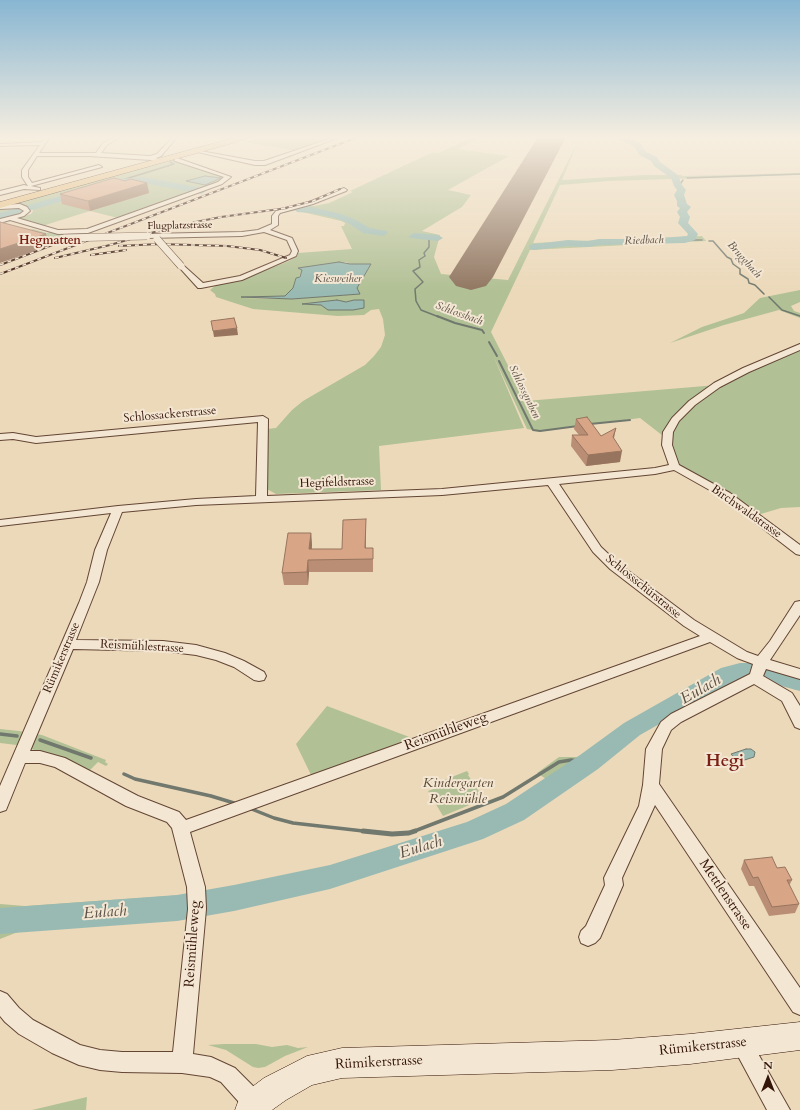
<!DOCTYPE html>
<html>
<head>
<meta charset="utf-8">
<style>
  body { margin:0 }
  #map { position:relative; width:800px; height:1110px; overflow:hidden; background:#ecd9ba; font-family:Cardo,serif }
  canvas { display:block }
  .north { position:absolute; left:748px; top:1058px; width:40px; height:40px; -webkit-text-stroke:3px #f3e6d2; paint-order:stroke; rotate:0deg; font-size:11px; font-weight:700; line-height:16px; text-align:center; color:#351408 }
  .north::after { content:''; display:block; margin:auto; width:14px; height:18px; background:#351408; clip-path:polygon(50% 0,100% 100%,50% 72%,0 100%) }
</style>
</head>
<body>
<div id="map">
<canvas width="800" height="1110"></canvas>
<div class="north">N</div>
</div>
<script>
const g = document.querySelector('canvas').getContext('2d');
g.lineJoin = 'round';
function fill(path, color) {
  g.fillStyle = color;
  g.fill(path, 'evenodd');
}
function toPath(rows) {
  const path = new Path2D();
  for (const r of rows) {
    path.moveTo(r[0], r[1]);
    for (let i = 2; i < r.length; i += 2) path.lineTo(r[i], r[i + 1]);
  }
  return path;
}
function stroke(path, color, width, dash) {
  g.strokeStyle = color;
  g.lineWidth = width;
  g.lineCap = dash ? 'butt' : 'round';
  g.setLineDash(dash || []);
  g.stroke(path);
}
function drawText(font, color, halo, rows, align = 'center') {
  g.font = font + ' Cardo,serif';
  g.lineWidth = 4;
  g.setLineDash([]);
  g.textBaseline = 'middle';
  g.strokeStyle = halo;
  g.fillStyle = color;
  for (const [text, x, y, turn = 0] of rows) {
    g.save();
    g.translate(x, y);
    g.rotate((+turn || 0) * Math.PI / 180);
    g.textAlign = isNaN(turn) ? turn : align;
    if (halo) g.strokeText(text, 0, 0);
    g.fillText(text, 0, 0);
    g.restore();
  }
}
fill(toPath([
  [264,137,335,137,296,151,244,142],
  [473,137,483,137,458,149,509,156,448,190,471,195,462,207,422,231,440,235,434,257,441,274,508,280,580,137,562,180,644,175,681,175,683,176,800,173,800,175,609,181,560,185,533,243,702,236,706,241,530,250,491,332,526,401,717,385,800,347,800,507,781,508,754,516,674,466,667,439,640,418,540,431,527,429,493,355,524,428,379,446,381,490,276,494,267,489,267,429,276,428,292,410,303,401,365,365,374,356,381,347,385,335,383,319,379,309,371,310,364,315,338,316,253,309,216,297,215,294,210,290,216,285,246,278,289,261,297,256,298,253,352,249,341,226,344,226,345,223,341,221,298,211,302,209,283,213,278,212,304,205,314,206,329,203,353,192,350,191,433,152,429,152,438,153],
  [346,262,350,264,371,264,357,288,359,294,292,299,242,298,285,296,293,288,296,278,299,277,302,270,299,268],
  [337,300,346,302,354,300,364,301,364,304,363,307,328,310,321,305,303,304],
  [175,160,207,172,225,176,221,181,122,219,90,211,39,227,13,219,31,214,33,211,32,208,0,219,0,209,17,208,21,207,18,204,20,202],
  [0,223,27,231,33,229,47,233,54,231,83,232,77,238,66,243,36,241],
  [800,290,800,302,791,306,794,311,800,313,800,318,779,310,724,325,670,343,702,327,744,313,760,298],
  [744,667,759,667,800,679,800,688,757,676,739,676,733,678,647,727,582,773,516,815,344,880,301,893,262,900,197,917,23,930,0,939,0,904,25,906,197,894,334,871,427,841,511,808,549,781,537,773,559,757,581,757,586,755,637,718,732,669],
  [327,706,420,741,313,779,296,744],
  [0,729,19,731,42,735,106,760,105,762,108,764,106,766,98,762,87,773,25,746,0,743],
  [467,771,469,774,468,775,484,799,443,816,428,791,439,787,445,782,444,780],
  [224,1044,256,1044,272,1047,287,1045,298,1048,308,1047,285,1056,265,1067,258,1068,253,1067,226,1050,208,1045],
  [87,1097,86,1110,32,1110]
]), '#b1c095');
const water = toPath([
  [205,176,221,178,205,185,186,181,205,176],
  [339,262,350,264,371,264,357,288,360,294,292,299,241,297,285,296,293,288,296,278,300,277,302,270,298,268,339,262],
  [337,300,346,302,354,300,364,300,364,308,353,310,328,310,321,305,302,304,337,300],
  [746,749,751,749,755,752,754,757,738,762,731,754,746,749]
]);
fill(water, '#99bab2');
stroke(water, '#71786e', 1);
stroke(toPath([
  [165,151,178,137],
  [162,156,164,152],
  [687,178,800,174],
  [119,181,174,164,170,162],
  [677,184,681,183,683,180],
  [429,237,429,247,424,253,425,256,419,260,420,267,413,271,423,282,415,289,416,301,421,310,439,317],
  [685,240,702,240],
  [709,241,713,241,727,257,731,259,733,264,740,269,740,274,748,279,749,283,755,285,764,294],
  [769,297,782,310,800,316]
]), '#71786e', 1.5);
stroke(toPath([
  [437,316,455,323,482,330,484,333],
  [489,342,497,356],
  [499,361,533,430,540,431,578,426],
  [590,424,630,420]
]), '#71786e', 2);
stroke(toPath([
  [0,734,17,736],
  [40,740,91,758],
  [124,774,135,779,211,796,234,803],
  [249,808,274,818,293,823,372,832],
  [412,832,503,797,559,762,571,760,589,762]
]), '#71786e', 3.5);
stroke(toPath([
  [363,831,392,834,409,833,415,831]
]), '#71786e', 5);
fill(toPath([
  [790,675,800,681,800,688,796,690,791,688,785,683,784,680,785,677,790,675]
]), '#99bab2');
fill(toPath([
  [620,137,628,137,640,143,645,151,657,157,660,162,678,175,682,185,686,190,684,195,687,204,691,207,687,212,690,217,688,223,698,234,695,240,685,243,599,245,588,247,568,246,534,250,530,249,529,247,530,245,534,244,568,240,588,241,599,239,647,239,687,236,688,234,678,223,680,217,677,212,680,208,677,206,677,201,674,195,677,190,674,186,671,178,654,166,651,161,639,155,634,147,620,139,620,137],
  [143,177,202,188,206,191,202,194,143,183,124,184,0,219,0,213,121,179,143,177],
  [300,207,312,207,341,214,354,219,370,228,387,231,388,233,383,236,363,233,348,223,335,218,312,213,297,212,295,210,300,207],
  [414,233,438,235,443,238,438,241,410,238,409,236,414,233],
  [740,663,755,663,800,675,800,691,755,679,737,680,640,735,598,769,524,820,483,839,330,889,234,911,177,921,0,934,0,908,177,895,234,885,330,865,467,822,506,804,580,755,624,723,721,668,740,663]
]), '#99bab2');
fill(toPath([
  [538,137,566,137,493,277,486,286,471,290,456,286,449,277,538,137]
]), '#907661');
const street = toPath([
  [46,137,50,137,39,153,96,153,103,143,115,137,120,137,107,145,101,153,150,156,157,154,173,137,177,137,161,156,156,158,161,160,158,162,151,160,89,156,37,156,28,170,28,177,32,183,99,165,102,167,31,186,40,188,40,190,24,189,0,195,0,191,24,185,28,186,22,177,22,170,40,145,0,146,0,144,42,142,46,137],
  [335,137,340,137,265,165,255,165,193,151,195,150,255,161,264,161,335,137],
  [177,158,231,177,222,184,88,233,58,234,10,220,0,223,0,219,20,214,24,211,19,208,0,209,0,205,20,204,27,207,30,211,24,216,17,218,58,230,87,229,218,182,224,177,175,161,174,160,177,158],
  [344,188,347,190,346,191,313,204,280,213,278,216,278,225,270,230,292,238,298,251,296,256,242,280,201,288,198,288,178,266,183,265,203,283,240,276,290,255,292,251,287,240,264,232,242,236,147,238,144,236,147,234,242,232,258,230,272,224,272,216,276,211,309,202,344,188],
  [800,344,800,350,749,372,720,387,695,405,679,421,673,432,672,445,679,465,730,493,800,545,800,555,796,554,722,497,674,470,655,474,559,484,601,547,618,563,694,620,747,652,758,656,770,641,795,602,800,601,800,615,770,660,800,669,800,679,766,669,763,676,792,693,800,706,800,729,795,727,782,701,754,684,681,722,671,730,662,749,659,784,800,988,800,1015,793,1012,655,805,622,878,623,885,600,938,595,943,588,946,581,943,579,937,581,931,586,926,605,885,604,878,639,806,643,785,646,749,661,722,671,714,750,674,753,664,737,658,710,642,190,832,205,887,206,909,193,1054,211,1057,235,1068,263,1096,266,1104,263,1110,246,1110,221,1082,210,1077,182,1073,122,1072,100,1070,79,1065,52,1053,19,1034,5,1022,0,1016,0,991,7,994,19,1008,33,1020,80,1045,100,1050,122,1052,173,1052,188,909,187,887,172,828,167,822,126,806,55,767,40,763,25,763,6,810,0,812,0,786,79,603,87,582,95,550,111,513,0,526,0,520,118,506,196,499,256,496,258,422,36,443,13,439,0,440,0,434,13,433,36,437,263,416,268,419,267,496,442,489,655,468,669,465,662,445,663,432,672,418,689,401,714,383,743,368,800,344],
  [548,485,593,552,610,569,684,626,700,636,186,820,179,812,138,796,65,758,40,751,30,751,73,649,163,651,196,655,216,660,234,667,254,680,259,681,264,680,266,676,264,672,244,661,225,653,196,645,163,641,76,640,99,582,107,550,122,512,196,505,442,495,548,485],
  [741,1033,748,1036,790,1110,767,1110,731,1043,734,1036,741,1033]
]);
const secondary = toPath([
  [800,1022,800,1050,690,1064,612,1070,342,1078,312,1085,286,1100,272,1110,235,1110,239,1099,244,1093,264,1078,307,1056,342,1048,612,1040,690,1034,800,1022]
]);
const primary = toPath([
  [237,137,248,137,247,139,0,208,0,202,237,137]
]);
stroke(street, '#634534', 2);
stroke(secondary, '#351408', 1);
stroke(primary, '#351408', 1);
fill(street, '#f3e6d2');
fill(secondary, '#f3e6d2');
fill(primary, '#e6bc7d');
const rail = toPath([
  [281,209,313,201,340,189],
  [119,246,159,244,227,246,260,250,286,258],
  [91,255,126,250],
  [55,258,110,245,175,226,221,217,287,208],
  [0,265,55,244],
  [0,274,358,137]
]);
stroke(rail, '#351408', 2);
stroke(rail, '#f3e6d2', 1.5, [4]);
const streetBridge = toPath([
  [65,238,147,236],
  [157,239,181,266]
]);
stroke(streetBridge, '#634534', 8, []);
stroke(streetBridge, '#f3e6d2', 7);
fill(toPath([
  [125,181,147,183,149,193,90,211,62,204,60,194],
  [576,419,601,436,614,439,620,462,586,466,571,446,572,435,579,435,574,429],
  [366,531,366,548,373,548,373,572,309,572,308,585,284,585,282,573,311,533,312,545,312,549,342,549],
  [744,860,777,868,792,880,789,886,799,904,795,913,769,916,754,886,749,886,741,869]
]), '#ba8e74');
fill(toPath([
  [147,183,149,193,90,211,88,201],
  [46,234,49,246,0,263,0,249],
  [237,328,238,335,214,337,213,331],
  [616,428,614,438,611,447,613,437],
  [622,451,620,462,586,466,588,455],
  [366,519,366,531,365,561,365,548],
  [311,533,312,545,310,561,309,549],
  [308,560,309,572,308,585,307,572]
]), '#97745e');
const building = toPath([
  [114,178,125,181,131,179,147,183,88,201,60,194,114,178],
  [0,222,46,234,0,249,0,222],
  [234,318,237,328,213,331,211,321,234,318],
  [587,417,601,436,616,428,613,437,622,451,588,455,572,435,588,435,576,419,587,417],
  [366,519,365,548,373,548,373,559,308,560,307,572,282,573,288,533,311,533,309,549,342,549,343,520,366,519],
  [772,857,777,868,785,867,792,880,787,880,799,904,772,907,758,877,753,878,744,860,772,857]
]);
fill(building, '#d8a587');
stroke(building, '#97745e', 1);
const sky = g.createLinearGradient(0, 0, 0, 292);
sky.addColorStop(0, '#88b6d2');
sky.addColorStop(0.47, '#f6eee0');
sky.addColorStop(1, '#f6eee000');
g.fillStyle = sky;
g.fillRect(0, 0, 800, 292);
drawText('10px', '#351408', '#f3e6d2', [
  ["Flugplatzstrasse",180,226,-1]
]);
drawText('italic 11px', '#584e44', '#f3e6d2', [
  ["Riedbach",644,241,-2],
  ["Bruggbach",744,260,48],
  ["Kiesweiher",338,279],
  ["Schlossbach",459,314,20],
  ["Schlossgraben",524,392,64]
]);
drawText('bold 12px', '#7a1f14', '#f3e6d2', [
  ["Hegmatten",50,241]
]);
drawText('12px', '#351408', '#f3e6d2', [
  ["Schlossackerstrasse",170,415,-5],
  ["Hegifeldstrasse",337,483,-2],
  ["Birchwaldstrasse",746,512,35],
  ["Schlossschürstrasse",643,587,39],
  ["Reismühlestrasse",142,647,3],
  ["Rümikerstrasse",62,658,-67]
]);
drawText('14px', '#351408', '#f3e6d2', [
  ["Reismühleweg",446,732,-20],
  ["Mettlenstrasse",725,895,56],
  ["Reismühleweg",193,944,-86],
  ["Rümikerstrasse",703,1047,-6],
  ["Rümikerstrasse",379,1063,-3]
]);
drawText('italic 14px', '#5a4832', '#f3e6d2', [
  ["Kindergarten",458,784],
  ["Reismühle",458,800]
]);
drawText('italic 16px', '#584e44', '#f3e6d2', [
  ["Eulach",701,690,-30],
  ["Eulach",421,848,-17],
  ["Eulach",105,913,-4]
]);
drawText('bold 17px', '#7a1f14', '#f3e6d2', [
  ["Hegi",725,762]
]);
</script>
</body>
</html>
